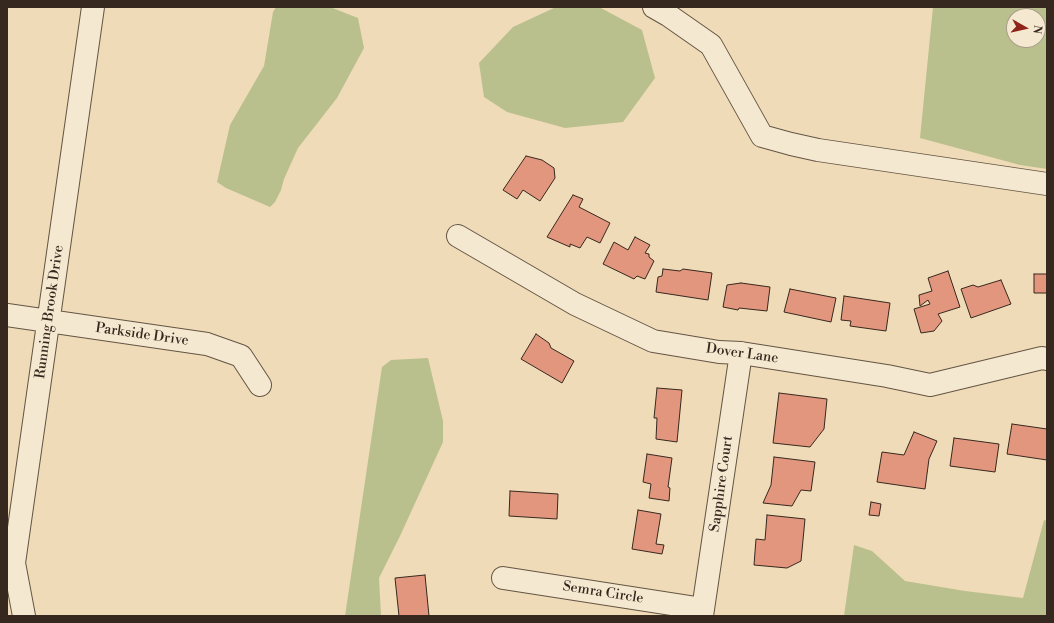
<!DOCTYPE html>
<html>
<head>
<meta charset="utf-8">
<style>
  body { margin:0 }
  #map { position:relative; width:1054px; height:623px; overflow:hidden; background:#efdbb7; font-family:"Libre Bodoni",serif }
  canvas { display:block }
  .frame { position:absolute; inset:0; border:8px solid #36281e; pointer-events:none }
  .north { position:absolute; left:1006px; top:8px; width:40px; height:40px; box-sizing:border-box; background:#f5e8d0; border:1px solid #a99b89; border-radius:50%; rotate:98deg; font-size:11px; font-weight:700; line-height:16px; text-align:center; color:#36281e }
  .north::after { content:''; display:block; margin:auto; width:14px; height:18px; background:#8f2418; clip-path:polygon(50% 0,100% 100%,50% 72%,0 100%) }
</style>
</head>
<body>
<div id="map">
<canvas width="1054" height="623"></canvas>
<div class="frame"></div>
<div class="north">N</div>
</div>
<script>
const g = document.querySelector('canvas').getContext('2d');
g.lineJoin = 'round';
function fill(path, color) {
  g.fillStyle = color;
  g.fill(path, 'evenodd');
}
function toPath(rows) {
  const path = new Path2D();
  for (const r of rows) {
    path.moveTo(r[0], r[1]);
    for (let i = 2; i < r.length; i += 2) path.lineTo(r[i], r[i + 1]);
  }
  return path;
}
function stroke(path, color, width, dash) {
  g.strokeStyle = color;
  g.lineWidth = width;
  g.lineCap = dash ? 'butt' : 'round';
  g.setLineDash(dash || []);
  g.stroke(path);
}
function drawText(font, color, halo, rows, align = 'center') {
  g.font = font + ' "Libre Bodoni",serif';
  g.lineWidth = 4;
  g.setLineDash([]);
  g.textBaseline = 'middle';
  g.strokeStyle = halo;
  g.fillStyle = color;
  for (const [text, x, y, turn = 0] of rows) {
    g.save();
    g.translate(x, y);
    g.rotate((+turn || 0) * Math.PI / 180);
    g.textAlign = isNaN(turn) ? turn : align;
    if (halo) g.strokeText(text, 0, 0);
    g.fillText(text, 0, 0);
    g.restore();
  }
}
fill(toPath([
  [276,7,330,7,358,18,364,48,337,98,298,148,284,179,281,190,275,202,270,207,226,188,217,182,230,125,264,66,273,12],
  [556,7,599,7,642,30,655,78,623,122,565,128,507,112,484,97,479,63,513,27],
  [933,7,1047,7,1047,169,1020,165,920,138],
  [1014,16,1038,16,1038,40,1014,40],
  [428,358,443,421,443,442,400,536,379,578,381,616,345,616,382,367,391,360],
  [1044,520,1047,521,1047,616,844,616,854,545,872,551,905,581,965,591,1023,598]
]), '#b9c08e');
const building = toPath([
  [526,156,542,160,554,168,555,178,540,201,523,190,517,199,503,190,526,156],
  [573,195,583,199,579,207,610,223,600,243,587,237,580,248,570,244,570,247,547,237,573,195],
  [635,237,650,245,645,253,649,254,649,257,654,261,645,279,637,276,634,279,603,264,614,242,628,250,635,237],
  [663,269,680,271,683,269,712,273,708,300,656,292,658,277,662,276,663,269],
  [948,271,960,307,938,314,942,321,934,331,921,333,914,309,930,304,928,300,920,306,919,295,932,291,928,278,948,271],
  [1034,274,1047,274,1047,293,1034,293,1034,274],
  [1001,280,1011,304,971,318,961,289,973,285,978,287,1001,280],
  [741,283,770,287,767,311,739,308,738,310,723,307,727,285,741,283],
  [790,289,836,298,831,322,784,312,790,289],
  [844,296,890,303,886,331,850,326,851,321,841,320,844,296],
  [536,334,549,343,551,348,574,361,562,383,521,359,536,334],
  [657,388,682,390,677,442,656,439,657,418,654,418,657,388],
  [779,393,827,399,824,429,810,447,773,443,779,393],
  [1012,424,1047,429,1047,460,1007,454,1012,424],
  [914,432,937,441,929,459,925,489,877,482,882,452,904,455,914,432],
  [954,438,999,444,995,472,950,466,954,438],
  [647,454,672,458,668,487,670,488,669,501,649,498,651,484,643,482,647,454],
  [774,457,815,462,811,491,801,490,792,506,763,503,771,485,774,457],
  [510,491,558,494,557,519,509,516,510,491],
  [871,502,881,504,879,516,869,515,871,502],
  [638,510,661,514,656,544,664,545,662,554,632,549,638,510],
  [767,515,805,519,801,561,787,568,754,565,756,539,765,540,767,515],
  [425,575,429,616,399,616,395,578,425,575]
]);
fill(building, '#e3967e');
stroke(building, '#36281e', 1);
const minor = toPath([
  [654,7,668,15,711,45,762,136,791,144,818,150,1047,184],
  [458,236,575,304,653,341,719,352,741,353,887,376,930,385,1042,358,1047,359],
  [7,315,207,344,241,356,260,385],
  [503,578,703,609],
  [24,616,14,563,93,7],
  [702,616,741,353]
]);
stroke(minor, '#645544', 24);
stroke(minor, '#f5e8d0', 22);
drawText('14px', '#36281e', '#f5e8d0', [
  ["Running Brook Drive",50,312,-82],
  ["Parkside Drive",142,335,8],
  ["Dover Lane",742,354,8],
  ["Sapphire Court",722,484,-82],
  ["Semra Circle",603,593,9]
]);
</script>
</body>
</html>
